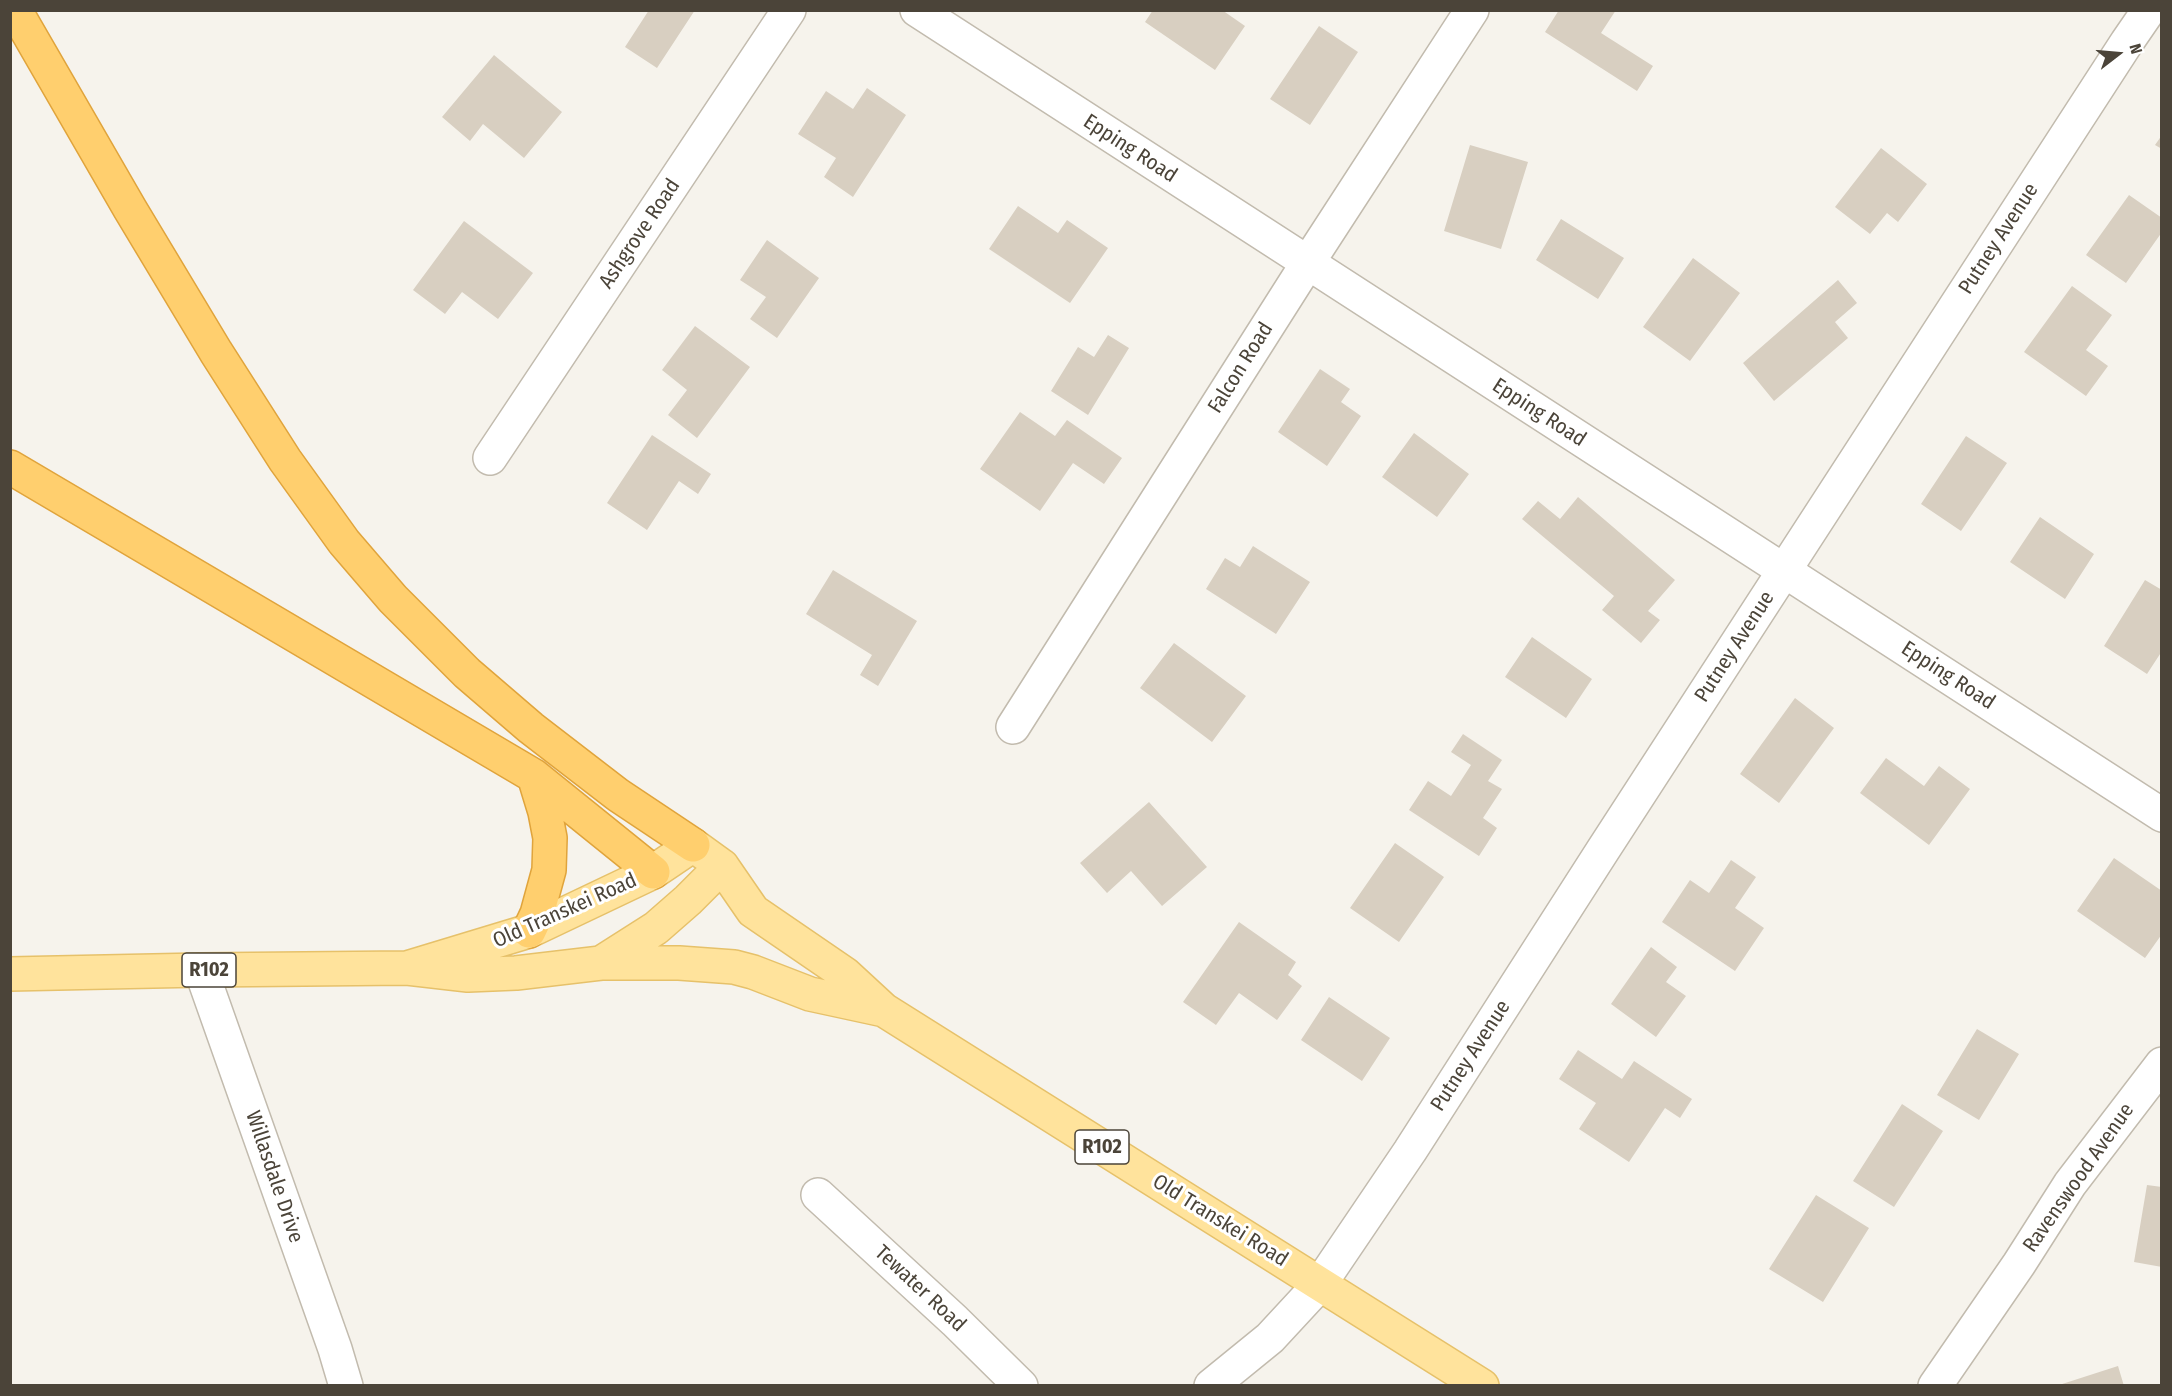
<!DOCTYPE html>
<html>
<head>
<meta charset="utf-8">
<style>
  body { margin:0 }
  #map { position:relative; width:2172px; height:1396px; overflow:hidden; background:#f6f3ec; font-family:"Fira Sans Condensed",sans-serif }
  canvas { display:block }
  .frame { position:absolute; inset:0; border:12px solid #4b4439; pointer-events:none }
  .north { position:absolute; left:2088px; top:24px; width:60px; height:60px; -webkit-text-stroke:4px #fff; paint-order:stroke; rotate:74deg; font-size:16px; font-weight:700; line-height:24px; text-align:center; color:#4b4439 }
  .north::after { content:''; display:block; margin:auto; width:21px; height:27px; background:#4b4439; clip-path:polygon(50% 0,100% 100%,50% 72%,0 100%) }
</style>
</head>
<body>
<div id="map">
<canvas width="2172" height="1396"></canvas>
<div class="frame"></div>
<div class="north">N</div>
</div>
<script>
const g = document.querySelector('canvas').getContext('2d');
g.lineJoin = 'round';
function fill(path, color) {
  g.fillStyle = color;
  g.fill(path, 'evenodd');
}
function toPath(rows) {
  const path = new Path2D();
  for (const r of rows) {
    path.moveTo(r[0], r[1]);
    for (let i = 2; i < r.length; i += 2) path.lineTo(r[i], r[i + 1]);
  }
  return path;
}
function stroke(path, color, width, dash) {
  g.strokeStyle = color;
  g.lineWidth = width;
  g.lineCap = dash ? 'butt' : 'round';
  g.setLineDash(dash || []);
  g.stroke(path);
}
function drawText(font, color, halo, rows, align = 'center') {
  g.font = font + ' "Fira Sans Condensed",sans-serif';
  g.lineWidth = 6;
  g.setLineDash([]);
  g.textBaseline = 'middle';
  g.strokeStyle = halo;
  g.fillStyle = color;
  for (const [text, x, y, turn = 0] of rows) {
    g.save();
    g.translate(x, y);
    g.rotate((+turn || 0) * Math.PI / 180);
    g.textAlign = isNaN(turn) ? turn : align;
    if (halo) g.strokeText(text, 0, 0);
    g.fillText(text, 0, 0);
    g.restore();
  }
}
fill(toPath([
  [649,10,695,10,657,68,625,47],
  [1153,10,1222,10,1245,26,1215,70,1145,22],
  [1559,10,1616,10,1601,33,1653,66,1637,91,1545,32],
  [1319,26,1358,52,1310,125,1270,99],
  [494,55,562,112,524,158,483,124,470,141,442,117],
  [867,88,906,115,853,197,824,177,836,158,798,134,826,91,853,109],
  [2162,135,2162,149,2155,145],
  [1470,145,1528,162,1501,249,1444,231],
  [1881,148,1927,184,1898,222,1887,213,1870,234,1835,207],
  [2129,195,2162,218,2162,232,2126,283,2086,255],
  [1018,206,1058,233,1067,220,1108,248,1070,303,989,249],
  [1561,219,1624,258,1598,299,1536,260],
  [464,221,533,273,498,319,462,292,445,314,413,290],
  [767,240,819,278,777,338,750,319,766,297,740,280],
  [1693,258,1740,293,1690,361,1643,327],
  [1838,280,1857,303,1835,322,1848,338,1774,401,1743,363],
  [2072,286,2112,315,2086,350,2108,366,2086,396,2024,352],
  [695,326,750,367,697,438,668,415,687,390,662,370],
  [1108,335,1129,348,1088,415,1051,391,1078,347,1094,357],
  [1320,369,1350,389,1341,402,1361,416,1327,466,1278,432],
  [1020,412,1055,436,1067,420,1122,458,1104,484,1073,463,1040,511,980,469],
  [1414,433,1469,474,1437,517,1382,477],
  [652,435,711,474,698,494,679,481,647,530,607,503],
  [1966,436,2007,463,1961,531,1921,504],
  [1578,497,1675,580,1648,611,1660,620,1641,643,1602,610,1614,596,1522,519,1538,501,1560,519],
  [2040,517,2094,554,2065,599,2010,562],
  [1253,546,1310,582,1276,634,1206,589,1225,558,1240,567],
  [833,570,917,621,878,686,860,675,872,655,806,614],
  [2145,580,2162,590,2162,651,2147,674,2104,646],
  [1532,637,1592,679,1566,718,1505,677],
  [1174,643,1246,696,1212,742,1140,688],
  [1795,698,1834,728,1779,803,1740,774],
  [1463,734,1502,760,1488,781,1502,789,1483,818,1497,828,1479,856,1409,810,1428,781,1451,796,1471,765,1451,752],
  [1886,758,1924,786,1939,766,1970,789,1929,845,1860,793],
  [1149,802,1207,867,1162,906,1131,871,1107,893,1080,863],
  [1395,843,1444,877,1399,942,1350,908],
  [2114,858,2162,891,2162,934,2145,958,2077,911],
  [1731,860,1756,877,1735,908,1764,928,1735,971,1662,922,1690,880,1709,893],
  [1239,922,1296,962,1288,975,1302,986,1277,1020,1239,993,1216,1025,1183,1002],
  [1651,947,1677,967,1666,982,1686,996,1656,1037,1611,1004],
  [1329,997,1390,1038,1362,1081,1301,1040],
  [1977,1029,2019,1054,1979,1120,1937,1095],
  [1578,1050,1622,1079,1634,1061,1692,1099,1680,1118,1665,1108,1629,1162,1579,1129,1596,1103,1559,1079],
  [1902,1104,1943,1131,1894,1207,1853,1181],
  [2147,1185,2162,1187,2162,1267,2134,1262],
  [1816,1195,1869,1228,1823,1302,1769,1269],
  [2118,1366,2124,1386,2059,1386,2059,1385]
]), '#d8cfc1');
const minor = toPath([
  [917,10,2162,815],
  [490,458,789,10],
  [1013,727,1307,264,1472,10],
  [201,970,335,1349,346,1386],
  [818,1195,955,1321,1021,1386],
  [1211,1386,1270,1338,1320,1284,1410,1151,1603,850,2127,42,2149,10],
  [1935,1386,2019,1264,2070,1184,2162,1064]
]);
const major = toPath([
  [601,963,679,963,734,967,753,972,810,994,884,1010],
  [407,968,529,931,653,872,693,845,722,866,753,911,845,974,884,1010,1482,1386],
  [10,974,201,970,407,968,468,975,516,973,601,963,656,928,688,900,722,866]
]);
const highway = toPath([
  [15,10,130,209,216,352,285,460,344,542,393,599,467,673,531,728,618,795,693,845],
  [10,467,534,776,653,872],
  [529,931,537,914,549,870,550,838,545,812,534,776]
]);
stroke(minor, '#c2bbae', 36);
stroke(major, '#e6c16a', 36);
stroke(highway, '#e0a43c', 36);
stroke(minor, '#fff', 33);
stroke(major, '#ffe39c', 33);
stroke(highway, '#ffcf6e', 33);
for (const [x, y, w] of [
  [209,970,54],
  [1102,1147,54]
]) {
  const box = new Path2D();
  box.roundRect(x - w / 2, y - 17, w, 34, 4.5);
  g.fillStyle = '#fff';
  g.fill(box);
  stroke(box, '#4b4439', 1.5);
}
drawText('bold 20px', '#4b4439', null, [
  ["R102",209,970],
  ["R102",1102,1147]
]);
drawText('21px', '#4b4439', '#fff', [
  ["Epping Road",1130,149,33],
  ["Ashgrove Road",640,234,-56],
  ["Putney Avenue",1999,239,-57],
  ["Falcon Road",1241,368,-58],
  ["Epping Road",1539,413,33],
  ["Putney Avenue",1735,647,-57],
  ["Epping Road",1948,676,33],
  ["Old Transkei Road",565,911,-24],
  ["Putney Avenue",1471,1056,-57],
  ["Willasdale Drive",274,1177,71],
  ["Ravenswood Avenue",2079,1178,-55],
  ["Old Transkei Road",1220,1221,32],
  ["Tewater Road",920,1289,43]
]);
</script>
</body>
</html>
